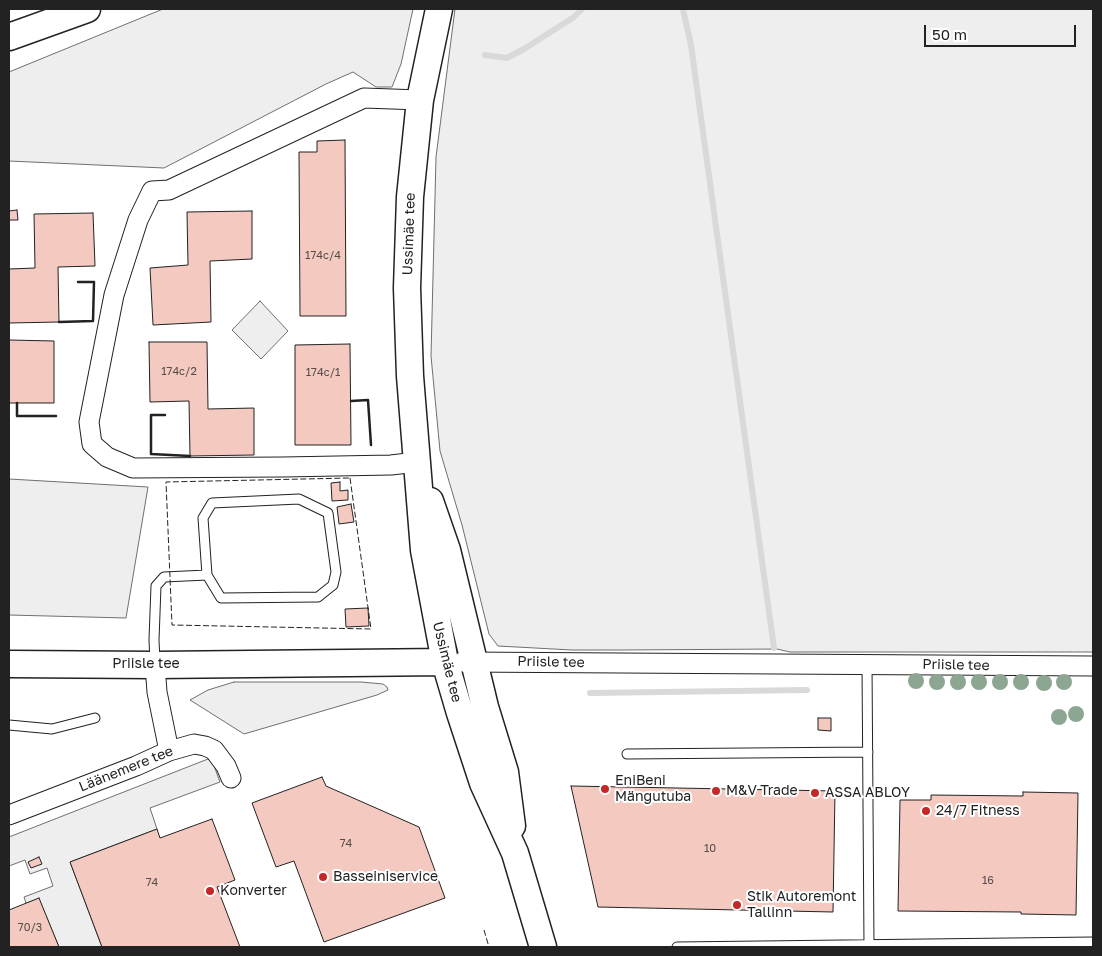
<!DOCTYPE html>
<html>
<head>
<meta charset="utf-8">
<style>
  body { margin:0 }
  #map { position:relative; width:1102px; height:956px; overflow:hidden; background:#fff; font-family:"Golos Text",sans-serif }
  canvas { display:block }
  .frame { position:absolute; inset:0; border:10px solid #222; pointer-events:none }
  .scale { position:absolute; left:924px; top:25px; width:152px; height:22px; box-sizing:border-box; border:2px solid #222; border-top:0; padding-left:6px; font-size:15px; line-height:18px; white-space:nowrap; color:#222; -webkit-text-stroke:4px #fff; paint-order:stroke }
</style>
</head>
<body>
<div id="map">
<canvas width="1102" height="956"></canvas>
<div class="frame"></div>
<div class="scale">50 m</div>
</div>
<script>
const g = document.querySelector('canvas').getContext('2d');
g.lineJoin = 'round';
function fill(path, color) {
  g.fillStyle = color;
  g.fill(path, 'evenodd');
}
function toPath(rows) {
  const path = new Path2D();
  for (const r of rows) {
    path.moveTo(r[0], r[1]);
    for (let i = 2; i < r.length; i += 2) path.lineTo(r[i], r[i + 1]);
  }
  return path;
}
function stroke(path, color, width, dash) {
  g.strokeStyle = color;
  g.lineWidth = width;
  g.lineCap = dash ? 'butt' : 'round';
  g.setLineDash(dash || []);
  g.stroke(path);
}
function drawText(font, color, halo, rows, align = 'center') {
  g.font = font + ' "Golos Text",sans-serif';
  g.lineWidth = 4;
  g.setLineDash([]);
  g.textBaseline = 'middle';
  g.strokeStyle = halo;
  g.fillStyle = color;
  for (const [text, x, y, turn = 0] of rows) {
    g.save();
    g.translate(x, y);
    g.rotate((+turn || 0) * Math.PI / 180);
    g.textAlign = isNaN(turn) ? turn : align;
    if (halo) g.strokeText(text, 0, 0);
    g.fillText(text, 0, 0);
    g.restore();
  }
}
const green = toPath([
  [163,9,413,9,401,64,392,87,376,87,353,72,326,84,164,168,9,161,9,72,163,9],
  [455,9,1093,9,1093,652,790,652,777,649,621,650,572,650,498,646,489,634,462,525,440,451,431,356,436,157,455,9],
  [260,301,288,331,261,359,232,330,260,301],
  [9,479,148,487,126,618,9,615,9,479],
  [234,682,361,682,383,684,387,687,388,690,377,695,244,734,190,700,208,690,234,682],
  [208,759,213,763,220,782,150,808,157,829,70,862,102,947,59,947,39,899,26,903,24,897,53,886,47,868,30,874,25,860,9,866,9,837,208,759]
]);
fill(green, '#eee');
stroke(green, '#6f6f6f', 1);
stroke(toPath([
  [683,9,691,45,774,648],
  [485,55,507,58,524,49,574,17,582,9],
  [590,693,807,690]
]), '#d9d9d9', 6);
const building = toPath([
  [345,140,346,316,300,316,299,152,317,152,317,141,345,140],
  [17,210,18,220,9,220,9,211,17,210],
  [252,211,252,259,210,261,211,322,153,325,150,268,188,265,187,212,252,211],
  [93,213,95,266,58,267,59,322,9,323,9,269,35,268,34,214,93,213],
  [9,340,54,341,54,403,9,403,9,340],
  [149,342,207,342,208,409,254,408,254,455,190,456,189,401,150,402,149,342],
  [350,344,351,445,295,445,295,345,350,344],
  [340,482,340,491,348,490,348,500,332,501,331,483,340,482],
  [351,504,354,522,339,524,337,507,351,504],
  [368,608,369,626,346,627,345,609,368,608],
  [818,718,831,718,831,731,818,730,818,718],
  [322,777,326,786,419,827,445,898,324,942,294,861,276,867,252,803,322,777],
  [571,786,835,791,833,912,598,907,571,786],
  [1023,792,1078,793,1076,915,1021,914,1021,912,898,911,900,800,931,800,931,795,1023,796,1023,792],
  [212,819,235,880,217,887,240,947,102,947,70,862,157,829,160,838,212,819],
  [39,857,42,864,31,868,28,862,39,857],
  [39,898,59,947,9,947,9,910,39,898]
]);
fill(building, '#f3c9c0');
stroke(building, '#222', 1);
const lane = toPath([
  [155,662,154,640,156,586,164,577,207,575,221,598,318,597,333,585,336,572,328,513,299,499,212,503,203,518,207,575],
  [867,664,869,946],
  [9,725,52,729,95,718],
  [627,754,868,752],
  [677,947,1093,942]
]);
const street = toPath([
  [417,462,391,465,283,467,133,468,107,457,92,444,89,422,114,295,138,220,152,191,169,190,364,98,420,100],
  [462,662,1093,666],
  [155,665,157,692,169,751],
  [9,815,136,766,169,751,194,744,205,746,214,750,226,766,231,778]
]);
const secondary = toPath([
  [439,9,420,100,410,197,407,288,410,376,424,550,445,662,460,713,483,783,515,853,543,947],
  [9,37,87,9],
  [430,501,447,550,485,707,505,772,512,826],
  [9,664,155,665,445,662]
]);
stroke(lane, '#222', 11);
stroke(street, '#222', 21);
stroke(secondary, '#222', 29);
stroke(lane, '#fff', 9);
stroke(street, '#fff', 19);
stroke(secondary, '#fff', 26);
stroke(toPath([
  [350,478,371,629,172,625,166,482,350,478],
  [484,930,489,947]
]), '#222', 1, [6, 2.5]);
stroke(toPath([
  [59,322,93,321,94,282,78,282],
  [351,401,368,400,371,445],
  [17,403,17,416,56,416],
  [165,415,151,415,151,454,190,456]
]), '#222', 2.5);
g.fillStyle = '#8da692';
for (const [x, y] of [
  [916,681],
  [937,682],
  [958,682],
  [979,682],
  [1000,682],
  [1021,682],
  [1064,682],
  [1044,683],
  [1076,714],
  [1059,717]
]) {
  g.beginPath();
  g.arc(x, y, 8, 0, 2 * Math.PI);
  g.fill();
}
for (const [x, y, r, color] of [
  [605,789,5,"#c62828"],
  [716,791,5,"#c62828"],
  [815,793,5,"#c62828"],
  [926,811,5,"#c62828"],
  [323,877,5,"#c62828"],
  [210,891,5,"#c62828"],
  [737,905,5,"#c62828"]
]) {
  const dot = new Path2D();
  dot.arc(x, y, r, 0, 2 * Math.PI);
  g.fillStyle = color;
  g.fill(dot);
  stroke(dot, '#fff', 2);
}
drawText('11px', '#564c4a', null, [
  ["174c/4",323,256],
  ["174c/2",179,372],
  ["174c/1",323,373],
  ["74",346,844],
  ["10",710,849],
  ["16",988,881],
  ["74",152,883],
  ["70/3",30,928]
]);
drawText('14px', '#222', '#fff', [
  ["Ussimäe tee",409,234,-88],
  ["Ussimäe tee",447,662,76],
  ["Priisle tee",551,662,1],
  ["Priisle tee",146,664],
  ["Priisle tee",956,665,1],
  ["Läänemere tee",126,769,-22]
]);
drawText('14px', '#222', '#fff', [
  ["EniBeni",615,781],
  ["Mängutuba",615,797],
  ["M&V Trade",726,791],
  ["ASSA ABLOY",825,793],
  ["24/7 Fitness",936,811],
  ["Basseiniservice",333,877],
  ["Konverter",220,891],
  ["Stik Autoremont",747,897],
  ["Tallinn",747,913]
], 'left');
</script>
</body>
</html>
